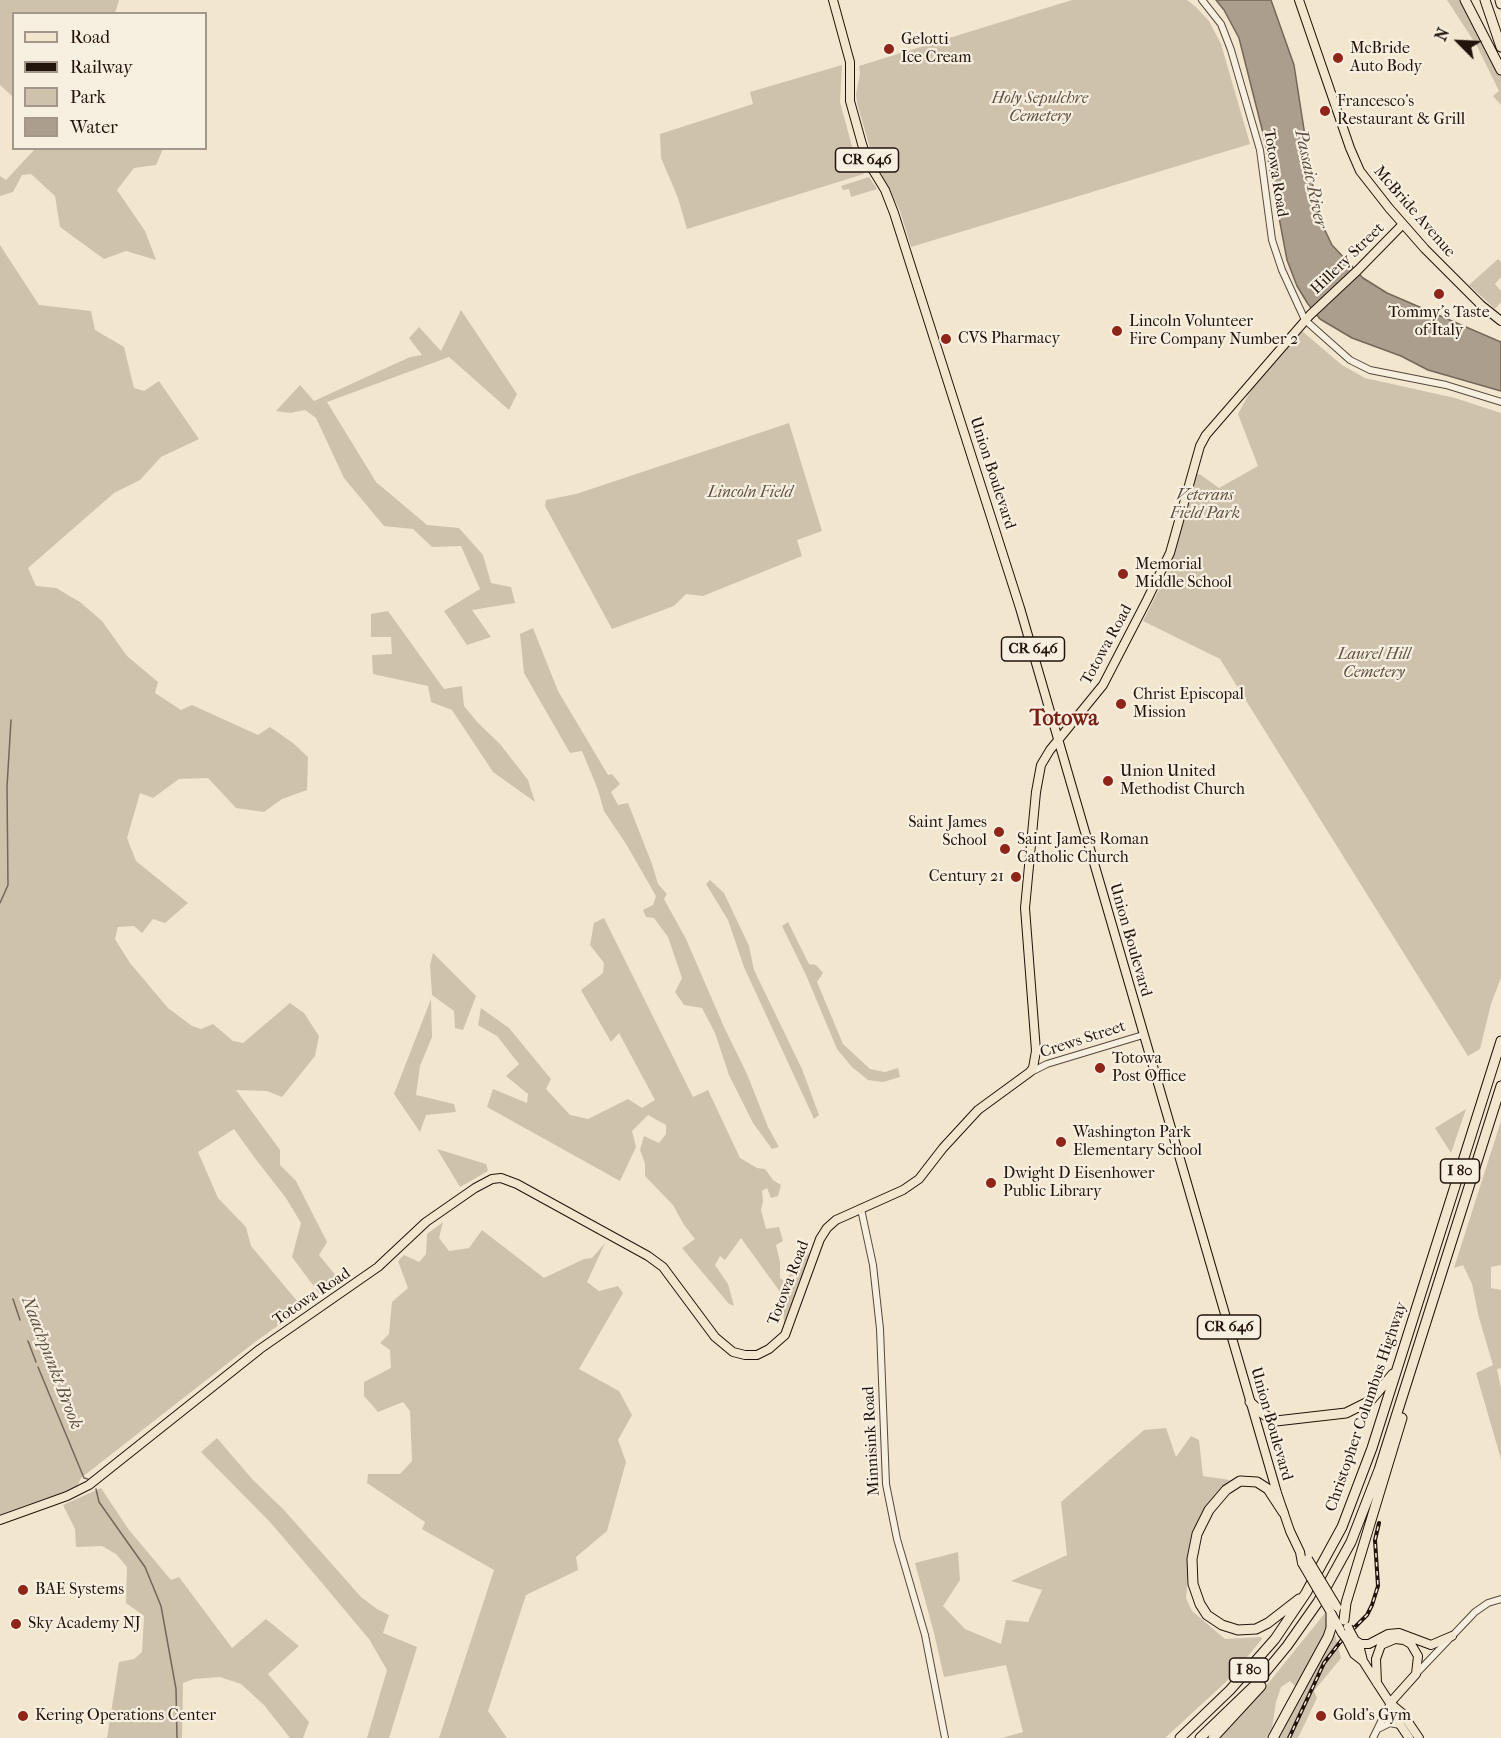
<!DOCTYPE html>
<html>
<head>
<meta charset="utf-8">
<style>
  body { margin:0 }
  #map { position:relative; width:1501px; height:1738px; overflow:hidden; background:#f3e6ce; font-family:"IM FELL French Canon",serif }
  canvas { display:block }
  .legend { position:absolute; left:12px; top:12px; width:195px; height:138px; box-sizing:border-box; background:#f7efdf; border:2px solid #a2978b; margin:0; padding:8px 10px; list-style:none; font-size:18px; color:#22130c }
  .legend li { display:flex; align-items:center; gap:12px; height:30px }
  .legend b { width:30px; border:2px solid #a2978b }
  .north { position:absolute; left:1429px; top:12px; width:60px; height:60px; -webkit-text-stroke:4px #f7efdf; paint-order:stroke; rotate:294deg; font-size:16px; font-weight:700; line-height:24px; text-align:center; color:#22130c }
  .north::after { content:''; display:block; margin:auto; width:21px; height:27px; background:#22130c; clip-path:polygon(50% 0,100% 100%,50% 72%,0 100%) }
</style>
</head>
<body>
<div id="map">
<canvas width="1501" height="1738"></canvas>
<ul class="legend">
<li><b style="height:8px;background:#f3e6ce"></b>Road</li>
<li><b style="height:8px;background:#22130c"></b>Railway</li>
<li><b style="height:16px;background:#cfc2ad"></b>Park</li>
<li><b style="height:16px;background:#ac9e8c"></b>Water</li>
</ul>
<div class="north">N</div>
</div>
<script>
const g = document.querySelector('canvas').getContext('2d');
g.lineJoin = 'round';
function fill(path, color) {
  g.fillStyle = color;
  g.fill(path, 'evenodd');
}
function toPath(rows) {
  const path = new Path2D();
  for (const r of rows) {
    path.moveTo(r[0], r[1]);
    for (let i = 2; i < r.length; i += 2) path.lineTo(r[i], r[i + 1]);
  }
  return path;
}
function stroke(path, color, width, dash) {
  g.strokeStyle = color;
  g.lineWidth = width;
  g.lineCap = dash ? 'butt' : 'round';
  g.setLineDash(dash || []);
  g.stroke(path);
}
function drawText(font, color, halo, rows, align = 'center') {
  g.font = font + ' "IM FELL French Canon",serif';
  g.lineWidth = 4.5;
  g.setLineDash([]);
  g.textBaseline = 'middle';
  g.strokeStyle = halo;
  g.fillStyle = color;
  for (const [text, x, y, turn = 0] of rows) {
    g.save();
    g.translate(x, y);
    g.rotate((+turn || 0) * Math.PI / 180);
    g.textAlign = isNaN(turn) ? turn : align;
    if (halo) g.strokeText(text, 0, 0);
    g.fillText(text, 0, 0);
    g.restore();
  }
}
fill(toPath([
  [0,0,119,0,115,13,14,14,13,97,0,85],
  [1072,0,1187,0,1196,7,1209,21,1221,44,1250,144,911,247,900,211,872,155,857,103,856,94,860,74,859,66],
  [1447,0,1462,0,1501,74,1501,105,1493,96,1499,91,1477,46],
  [842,65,840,102,853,150,864,174,687,229,678,198,661,158,660,134,753,104,750,92],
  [35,149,163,149,156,165,134,168,117,190,145,231,156,260,126,251,104,259,60,227,55,196,31,174,22,175,13,192,0,196,0,176,6,180],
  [869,177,877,189,851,197,849,189,843,190,841,186],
  [0,245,39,305,91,311,95,330,124,347,134,388,144,391,159,381,199,439,161,457,140,480,114,493,28,568,36,586,56,588,80,602,102,621,127,656,158,682,155,693,181,710,192,705,258,735,270,727,293,743,308,757,307,790,282,799,264,812,236,808,208,778,179,779,153,798,140,793,127,838,136,861,188,903,165,923,153,919,142,933,134,926,118,927,115,939,130,963,168,1008,192,1026,201,1029,213,1024,233,1041,243,1043,290,1003,304,1013,319,1036,315,1056,282,1097,267,1091,236,1090,280,1150,280,1165,296,1181,327,1242,319,1255,341,1282,321,1296,292,1257,301,1223,286,1198,254,1157,234,1129,198,1152,218,1198,246,1227,251,1246,303,1308,255,1342,81,1478,77,1487,0,1517],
  [1498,259,1501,262,1501,277,1495,284,1501,291,1501,302,1495,309,1469,285],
  [461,310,517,394,509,410,449,357,327,402,376,482,427,525,459,528,483,555,491,583,511,587,515,603,472,610,491,637,467,645,444,611,480,589,461,546,432,547,413,529,384,526,344,478,316,418,305,410,290,413,276,411,300,385,314,401,410,357,422,355,409,338,419,327,441,351],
  [1302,331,1342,365,1365,378,1455,398,1501,413,1501,978,1491,1004,1480,1049,1468,1056,1220,659,1143,621,1173,562,1169,560,1194,473,1201,475,1219,488,1258,466,1238,414,1252,388],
  [789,423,822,531,797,540,802,556,703,596,686,594,674,606,612,629,545,506,546,500,576,494],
  [388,611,444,689,462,686,464,706,478,723,500,744,528,780,535,802,493,772,452,710,431,702,428,686,373,674,372,655,392,654,391,637,371,637,371,614],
  [533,628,558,691,608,775,612,774,620,784,611,792,618,805,628,803,652,864,658,884,667,894,664,899,686,939,724,1027,747,1074,768,1127,779,1147,772,1149,753,1123,729,1075,715,1033,702,1008,684,1005,675,992,682,978,668,937,654,918,646,917,643,910,653,905,656,896,626,844,604,811,598,790,582,751,570,753,524,673,520,634],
  [710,880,724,893,749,946,754,970,802,1069,819,1115,814,1119,744,967,728,920,706,884],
  [604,918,693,1097,708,1090,740,1158,757,1168,765,1169,773,1180,781,1185,778,1196,771,1198,767,1188,762,1191,763,1201,761,1210,766,1229,779,1227,783,1241,776,1245,780,1262,780,1278,784,1281,809,1253,811,1254,784,1328,783,1296,741,1238,725,1260,720,1256,715,1265,728,1284,734,1306,729,1304,682,1248,695,1239,684,1225,673,1205,645,1176,645,1163,640,1150,644,1136,659,1143,666,1134,666,1125,648,1115,632,1131,636,1147,620,1181,487,1107,493,1089,527,1103,528,1094,506,1076,519,1064,497,1036,478,1025,481,1008,509,1028,551,1079,546,1089,570,1115,588,1119,628,1099,642,1108,655,1100,619,1033,611,1042,581,990,603,973,604,963,590,945,594,923],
  [788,922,809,964,816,965,823,973,817,982,843,1044,870,1069,885,1072,898,1068,900,1077,883,1082,868,1080,852,1067,837,1049,806,975,782,926],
  [433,953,476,996,463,1030,455,1028,454,1011,432,995,430,965],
  [431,999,432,1037,420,1066,416,1095,454,1104,456,1112,426,1115,420,1132,394,1094],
  [1466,1109,1451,1153,1435,1128],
  [1501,1121,1501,1265,1491,1267,1491,1288,1501,1290,1501,1368,1497,1369,1501,1388,1501,1459,1476,1373,1493,1365,1479,1318,1472,1284,1463,1265,1454,1268],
  [437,1149,486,1164,488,1171,460,1187],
  [443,1222,439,1238,449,1251,469,1248,482,1230,544,1278,584,1259,592,1258,605,1243,587,1282,599,1291,618,1286,623,1293,579,1369,619,1391,632,1415,618,1440,626,1462,607,1531,576,1557,578,1570,526,1595,488,1711,507,1738,439,1738,494,1570,422,1529,425,1522,367,1483,368,1474,400,1474,412,1461,410,1411,403,1402,378,1412,364,1396,364,1382,391,1368,390,1350,380,1343,389,1334,392,1302,408,1288,398,1261,404,1255,419,1262,426,1254,427,1234],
  [1166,1428,1176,1457,1191,1436,1199,1440,1203,1476,1230,1480,1193,1529,1186,1598,1192,1611,1225,1639,1261,1637,1262,1639,1228,1680,1165,1738,1002,1738,1023,1732,1006,1665,944,1677,934,1633,915,1563,958,1552,960,1580,943,1606,965,1629,1001,1644,1006,1620,1028,1622,1042,1590,1011,1581,1067,1555,1061,1502,1144,1430],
  [217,1438,253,1480,284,1510,361,1597,377,1609,389,1615,383,1633,417,1647,389,1738,367,1738,387,1670,369,1639,317,1577,270,1522,201,1452],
  [101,1488,129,1530,171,1580,179,1577,232,1648,266,1619,299,1646,268,1674,309,1722,303,1738,290,1738,264,1705,241,1684,220,1677,194,1679,183,1683,182,1738,107,1738,119,1662,134,1659,142,1652,144,1616,126,1603,127,1567,116,1554,102,1546,76,1547,75,1529,63,1505],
  [1325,1613,1327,1627,1324,1636,1296,1687,1290,1681,1281,1687,1276,1702,1272,1728,1266,1738,1218,1738,1266,1686],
  [1335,1634,1341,1658,1314,1691,1317,1698,1298,1738,1278,1738]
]), '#cfc2ad');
const water = toPath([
  [1216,0,1271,0,1294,65,1315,200,1321,222,1332,245,1363,278,1387,293,1501,342,1501,391,1428,370,1401,356,1352,338,1320,319,1308,304,1297,286,1287,260,1264,137,1239,38,1224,10,1216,0]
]);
fill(water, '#ac9e8c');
stroke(water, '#756659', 1.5);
stroke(toPath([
  [0,903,8,885,7,787,11,720],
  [13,1299,20,1320],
  [28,1341,36,1362],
  [38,1367,84,1478,88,1479],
  [96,1489,99,1502,145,1567,161,1606,176,1689,177,1738]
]), '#756659', 1.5);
const minor = toPath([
  [1202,0,1221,24,1231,50,1260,150,1272,240,1282,270,1305,320,1350,360,1370,370,1446,385,1501,402],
  [1031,1072,1047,1064,1143,1035],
  [861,1209,873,1265,880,1329,886,1484,897,1539,925,1635,945,1738],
  [1416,1674,1475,1612,1488,1603,1501,1599],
  [1378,1729,1390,1723,1400,1725],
  [1373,1738,1390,1703]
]);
const major = toPath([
  [833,0,850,62,850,101,862,144,868,162,885,190,894,213,1020,608,1277,1493,1290,1531,1300,1552,1302,1563],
  [1299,0,1350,148,1360,171,1389,208,1425,249,1481,305,1501,321],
  [0,1520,67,1496,89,1485,260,1349,378,1267,426,1222,475,1188,492,1179,501,1178,517,1184,648,1256,663,1267,715,1337,733,1352,745,1355,757,1355,769,1349,785,1335,820,1239,827,1228,836,1220,903,1190,919,1179,943,1148,978,1110,1030,1072,1033,1068,1036,1051,1025,908,1036,792,1041,765,1050,750,1103,685,1147,600,1170,553,1200,446,1206,435,1310,315,1358,270,1403,224],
  [1331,1613,1342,1633],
  [1352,1635,1360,1649,1363,1661,1377,1683,1390,1703,1402,1713,1419,1738],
  [1347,1640,1354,1654,1363,1661],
  [1356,1641,1361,1644,1369,1644,1388,1634,1399,1633,1431,1645,1452,1636],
  [1377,1683,1376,1659,1381,1645,1395,1639,1404,1640,1411,1644,1418,1656,1416,1674,1390,1703],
  [1391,1704,1395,1717,1409,1738]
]);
const highway = toPath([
  [1465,0,1501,70],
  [1485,0,1501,47],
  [1500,0,1501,4],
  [1250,1402,1263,1414,1276,1421,1346,1413,1370,1401,1393,1374],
  [1283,1512,1268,1489,1257,1482,1240,1481,1226,1490,1209,1510,1197,1534,1192,1559,1193,1584,1200,1604,1207,1615,1222,1625,1238,1630,1256,1629,1268,1623,1299,1599],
  [1344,1620,1346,1603,1402,1418],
  [1180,1738,1230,1690,1275,1639,1306,1593,1342,1527,1372,1448,1501,1041],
  [1200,1738,1254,1686,1287,1646,1318,1602,1351,1542,1379,1470,1501,1086],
  [1213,1738,1261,1686],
  [1273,1738,1328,1637,1331,1628,1331,1614]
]);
stroke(minor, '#56483c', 8);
stroke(major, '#22130c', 10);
stroke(highway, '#22130c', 11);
stroke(minor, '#f7efdf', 6);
stroke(major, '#f3e6ce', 8);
stroke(highway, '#f3e6ce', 9);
const rail = toPath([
  [1289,1738,1324,1663,1341,1641,1367,1615,1372,1605,1378,1586,1375,1540,1379,1523]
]);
stroke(rail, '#22130c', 4);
stroke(rail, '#f7efdf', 1.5, [4.5]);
const majorBridge = toPath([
  [1308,1559,1337,1607],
  [1302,1563,1330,1611],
  [1348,1627,1352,1635],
  [1342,1633,1347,1640]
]);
stroke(majorBridge, '#22130c', 10, []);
stroke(majorBridge, '#f3e6ce', 8);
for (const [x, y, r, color] of [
  [889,49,6,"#8f2418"],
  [1338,58,6,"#8f2418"],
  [1325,111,6,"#8f2418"],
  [1439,294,6,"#8f2418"],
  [1117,331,6,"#8f2418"],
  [946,339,6,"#8f2418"],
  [1123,574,6,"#8f2418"],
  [1121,704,6,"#8f2418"],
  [1108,781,6,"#8f2418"],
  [999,832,6,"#8f2418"],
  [1005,849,6,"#8f2418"],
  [1016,877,6,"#8f2418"],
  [1100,1068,6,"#8f2418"],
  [1061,1142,6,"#8f2418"],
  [991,1183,6,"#8f2418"],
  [23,1590,6,"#8f2418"],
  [16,1624,6,"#8f2418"],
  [23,1716,6,"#8f2418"],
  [1321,1716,6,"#8f2418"]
]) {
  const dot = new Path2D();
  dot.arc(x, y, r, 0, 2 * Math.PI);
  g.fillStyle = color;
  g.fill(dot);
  stroke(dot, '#f7efdf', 2);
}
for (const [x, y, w] of [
  [867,160,63],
  [1033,649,63],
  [1460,1171,39],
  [1229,1327,63],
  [1249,1670,39]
]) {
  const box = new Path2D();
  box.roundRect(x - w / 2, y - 12, w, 24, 4.5);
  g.fillStyle = '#f7efdf';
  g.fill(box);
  stroke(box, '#22130c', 1.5);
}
drawText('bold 15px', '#22130c', null, [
  ["CR 646",867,160],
  ["CR 646",1033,649],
  ["I 80",1460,1171],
  ["CR 646",1229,1327],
  ["I 80",1249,1670]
]);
drawText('16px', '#22130c', '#f7efdf', [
  ["Gelotti",901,40],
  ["Ice Cream",901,58],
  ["McBride",1350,49],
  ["Auto Body",1350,67],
  ["Francesco's",1337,102],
  ["Restaurant & Grill",1337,120],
  ["Tommy's Taste",1439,313,"center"],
  ["of Italy",1439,331,"center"],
  ["Lincoln Volunteer",1129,322],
  ["Fire Company Number 2",1129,340],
  ["CVS Pharmacy",958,339],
  ["Memorial",1135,565],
  ["Middle School",1135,583],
  ["Christ Episcopal",1133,695],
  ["Mission",1133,713],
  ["Union United",1120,772],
  ["Methodist Church",1120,790],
  ["Saint James",987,823,"right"],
  ["School",987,841,"right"],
  ["Saint James Roman",1017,840],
  ["Catholic Church",1017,858],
  ["Century 21",1004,877,"right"],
  ["Totowa",1112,1059],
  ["Post Office",1112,1077],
  ["Washington Park",1073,1133],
  ["Elementary School",1073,1151],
  ["Dwight D Eisenhower",1003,1174],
  ["Public Library",1003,1192],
  ["BAE Systems",35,1590],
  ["Sky Academy NJ",28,1624],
  ["Kering Operations Center",35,1716],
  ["Gold's Gym",1333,1716]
], 'left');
drawText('italic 16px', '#5f5044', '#f7efdf', [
  ["Holy Sepulchre",1040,99],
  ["Cemetery",1040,117],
  ["Lincoln Field",750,493],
  ["Veterans",1205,496],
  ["Field Park",1205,514],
  ["Laurel Hill",1374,655],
  ["Cemetery",1374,673]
]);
drawText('16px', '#22130c', '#f7efdf', [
  ["Totowa Road",1275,173,81],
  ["McBride Avenue",1414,212,49],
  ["Hillery Street",1348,259,-44],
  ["Union Boulevard",992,473,72],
  ["Totowa Road",1107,645,-61],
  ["Union Boulevard",1130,940,74],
  ["Crews Street",1083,1040,-18],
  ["Totowa Road",789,1283,-69],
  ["Totowa Road",312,1297,-34],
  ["Christopher Columbus Highway",1367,1407,-71],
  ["Union Boulevard",1271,1424,74],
  ["Minnisink Road",872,1441,-93]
]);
drawText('italic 18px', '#605246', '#f7efdf', [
  ["Passaic River",1310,179,78],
  ["Naachpunkt Brook",51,1363,69]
]);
drawText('bold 22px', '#7a1f14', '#f7efdf', [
  ["Totowa",1064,720]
]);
</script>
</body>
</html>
